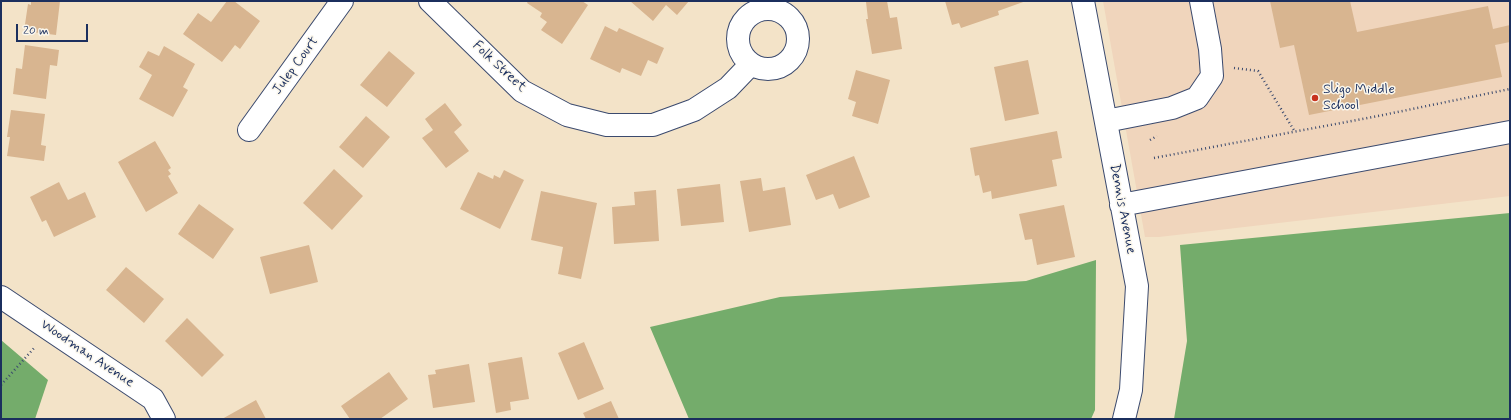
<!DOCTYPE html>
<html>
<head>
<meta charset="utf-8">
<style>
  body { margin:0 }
  #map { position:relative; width:1511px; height:420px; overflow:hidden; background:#f3e3c8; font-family:Mynerve,sans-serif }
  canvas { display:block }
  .frame { position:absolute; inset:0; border:2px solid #1b2f5e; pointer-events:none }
  .scale { position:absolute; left:16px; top:24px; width:72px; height:18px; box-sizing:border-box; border:2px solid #1b2f5e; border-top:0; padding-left:5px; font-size:12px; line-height:14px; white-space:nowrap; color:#1b2f5e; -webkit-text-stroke:3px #fbf7ec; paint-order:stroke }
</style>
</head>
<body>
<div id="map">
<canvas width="1511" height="420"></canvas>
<div class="frame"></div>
<div class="scale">20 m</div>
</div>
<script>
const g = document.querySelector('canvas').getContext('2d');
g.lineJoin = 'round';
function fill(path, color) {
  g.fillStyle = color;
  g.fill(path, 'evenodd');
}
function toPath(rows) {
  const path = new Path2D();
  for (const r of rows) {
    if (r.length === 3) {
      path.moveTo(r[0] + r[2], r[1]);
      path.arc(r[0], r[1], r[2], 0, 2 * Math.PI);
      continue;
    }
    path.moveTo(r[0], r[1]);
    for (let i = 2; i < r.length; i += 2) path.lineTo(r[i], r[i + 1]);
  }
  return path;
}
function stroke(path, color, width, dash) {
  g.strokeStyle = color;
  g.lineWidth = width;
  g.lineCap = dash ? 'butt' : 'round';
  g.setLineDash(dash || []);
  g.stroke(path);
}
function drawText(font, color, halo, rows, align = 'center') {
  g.font = font + ' Mynerve,sans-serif';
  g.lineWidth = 3;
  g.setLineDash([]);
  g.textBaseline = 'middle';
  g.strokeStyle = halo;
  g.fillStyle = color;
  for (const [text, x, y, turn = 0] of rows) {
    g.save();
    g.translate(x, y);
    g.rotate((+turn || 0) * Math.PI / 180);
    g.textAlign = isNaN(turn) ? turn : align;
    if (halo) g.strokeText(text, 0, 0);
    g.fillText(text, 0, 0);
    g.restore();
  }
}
fill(toPath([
  [1103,1,1510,1,1510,196,1159,237,1145,237]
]), '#f0d5bc');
fill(toPath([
  [1510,213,1510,419,1174,419,1187,341,1180,245],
  [1096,260,1095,410,1091,419,689,419,650,327,780,297,1026,281],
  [1,340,48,380,35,419,1,419]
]), '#74ac6b');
fill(toPath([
  [31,1,60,1,56,35,24,31,28,4,31,5],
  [227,1,234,1,260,21,240,49,235,45,222,62,183,34,198,13,211,22],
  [528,1,582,1,588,5,562,44,541,30,547,22,540,17,542,13,527,3],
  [630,1,689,1,677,15,666,5,653,21],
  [869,1,887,1,890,18,897,17,902,49,872,54,866,19,868,19,866,2],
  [945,1,1026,1,998,11,999,15,961,28,959,23,952,25],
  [1270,1,1350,1,1357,32,1488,6,1493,29,1510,25,1510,42,1495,45,1502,77,1309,115,1294,45,1280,48],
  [605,26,617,32,619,28,664,48,657,64,648,60,641,76,622,68,620,73,590,59],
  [25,45,59,50,57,66,50,65,46,99,13,94,16,68,22,69],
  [164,46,195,64,183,87,188,90,173,117,139,99,152,75,139,67,148,51,159,56],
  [389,51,415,73,387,107,360,85],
  [1028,60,1039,114,1005,121,994,67],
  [856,70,890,80,878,124,852,116,856,102,848,99],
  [445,103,462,125,454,132,469,151,446,168,422,138,433,130,425,119],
  [11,110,45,114,41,145,46,146,44,161,7,156,10,137,7,137],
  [366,116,390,137,363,168,339,147],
  [1057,131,1062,158,1052,160,1057,186,992,199,991,191,983,193,979,175,975,176,970,148],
  [155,141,171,168,168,170,171,174,168,176,178,193,146,212,118,162],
  [854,156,870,197,839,209,833,194,816,200,806,175],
  [334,169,363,196,332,230,303,203],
  [504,170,524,180,500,229,460,209,478,172,493,179,494,175,500,178],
  [761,178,763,191,785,187,791,225,749,232,740,181],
  [59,182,68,200,85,192,96,217,54,237,46,220,42,222,30,197],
  [720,184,724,222,681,226,677,189],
  [656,190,659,241,614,244,612,207,635,205,634,192],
  [541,191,597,203,581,279,558,274,563,247,531,240],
  [199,204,234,229,213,259,178,234],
  [1064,205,1075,257,1037,265,1032,239,1025,240,1019,214],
  [309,245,318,282,270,294,260,257],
  [126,267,164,299,144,323,106,290],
  [187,318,224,355,202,377,165,341],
  [584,342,604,389,578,400,558,353],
  [522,357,529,399,510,402,511,410,496,413,488,363],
  [469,364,475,402,433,408,428,375,436,374,435,370],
  [389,372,408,399,380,419,350,419,341,406],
  [256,400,266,419,222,419],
  [611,401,619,419,586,419,583,413]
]), '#d8b590');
const minor = toPath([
  [430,1,522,91,567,115,607,125,653,125,694,110,728,88,751,64],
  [1083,1,1137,286,1131,390,1124,419],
  [768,39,30],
  [1106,121,1172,108,1197,98,1212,76,1210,49,1201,1],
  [249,130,342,1],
  [1121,205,1510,132],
  [1,297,153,399,164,419]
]);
stroke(minor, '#3b4a6e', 24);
stroke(toPath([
  [1234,68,1258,71,1295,132],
  [1150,140,1157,136],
  [1154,158,1373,117,1510,89],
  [1,385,35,347]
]), '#3b4a6e', 2.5, [1, 3]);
stroke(minor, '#fff', 22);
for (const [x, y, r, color] of [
  [1315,98,4,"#c8321e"]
]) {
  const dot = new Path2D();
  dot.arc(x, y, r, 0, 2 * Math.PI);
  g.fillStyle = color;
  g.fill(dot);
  stroke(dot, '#fbf7ec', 1.5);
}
drawText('14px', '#1b2f5e', '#fbf7ec', [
  ["Julep Court",296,66,-54],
  ["Folk Street",499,67,43],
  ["Dennis Avenue",1122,209,79],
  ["Woodman Avenue",87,354,34]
]);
drawText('14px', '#1b2f5e', '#fbf7ec', [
  ["Sligo Middle",1323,90],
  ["School",1323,106]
], 'left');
</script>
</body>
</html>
